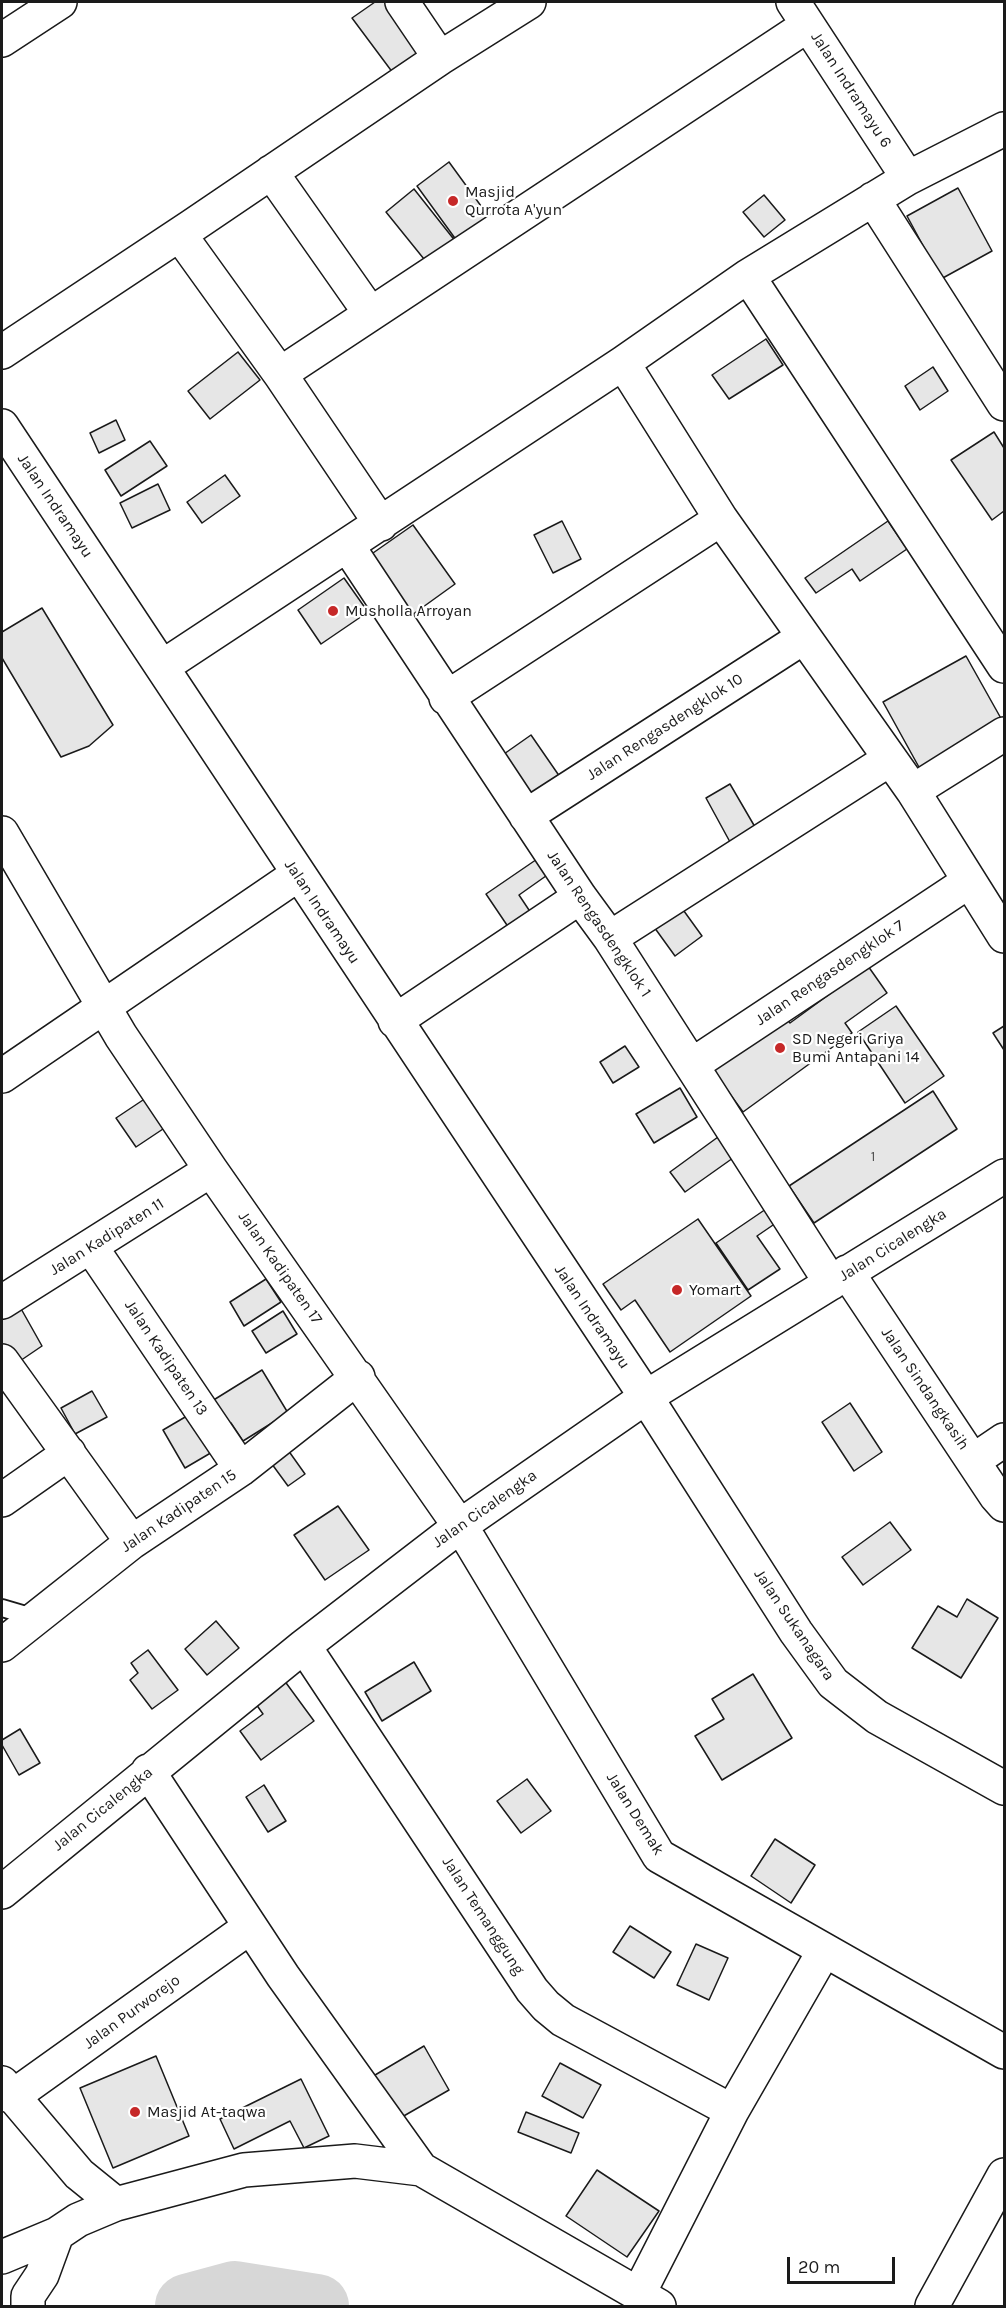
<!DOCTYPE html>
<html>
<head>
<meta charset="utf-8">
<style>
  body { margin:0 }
  #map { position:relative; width:1006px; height:2308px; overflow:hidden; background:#fff; font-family:Karla,sans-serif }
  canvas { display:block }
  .frame { position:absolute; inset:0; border:3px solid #1a1a1a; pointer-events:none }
  .scale { position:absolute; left:787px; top:2257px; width:108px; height:27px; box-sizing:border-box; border:3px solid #1a1a1a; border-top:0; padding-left:8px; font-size:18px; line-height:21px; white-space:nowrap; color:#1a1a1a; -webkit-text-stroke:4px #fff; paint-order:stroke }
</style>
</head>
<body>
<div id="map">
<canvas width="1006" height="2308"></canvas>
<div class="frame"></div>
<div class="scale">20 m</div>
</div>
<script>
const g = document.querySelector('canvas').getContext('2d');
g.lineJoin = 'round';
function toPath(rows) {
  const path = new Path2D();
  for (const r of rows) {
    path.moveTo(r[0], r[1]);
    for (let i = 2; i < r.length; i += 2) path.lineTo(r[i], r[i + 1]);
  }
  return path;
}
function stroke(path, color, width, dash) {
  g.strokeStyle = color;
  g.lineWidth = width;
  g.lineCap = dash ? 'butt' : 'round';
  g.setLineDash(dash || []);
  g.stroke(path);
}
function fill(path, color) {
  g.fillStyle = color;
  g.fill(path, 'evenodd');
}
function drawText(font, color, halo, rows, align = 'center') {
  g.font = font + ' Karla,sans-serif';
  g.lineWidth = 4.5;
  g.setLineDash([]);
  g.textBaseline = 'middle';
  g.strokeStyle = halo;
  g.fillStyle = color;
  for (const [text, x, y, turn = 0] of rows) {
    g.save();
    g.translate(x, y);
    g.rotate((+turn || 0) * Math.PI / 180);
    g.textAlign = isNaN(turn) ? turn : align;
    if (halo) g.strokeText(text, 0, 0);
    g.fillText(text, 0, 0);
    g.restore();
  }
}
stroke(toPath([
  [187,2306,235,2293,317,2306]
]), '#d7d7d7', 64);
const building = toPath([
  [375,2,386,2,422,52,393,73,352,18,375,2],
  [449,162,489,217,457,241,417,186,449,162],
  [958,188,992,251,941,279,907,216,958,188],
  [414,189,456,242,428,264,386,212,414,189],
  [764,195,785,220,764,237,743,212,764,195],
  [766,339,783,365,729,399,712,375,766,339],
  [238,352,260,380,210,419,188,391,238,352],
  [933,367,948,391,920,410,905,386,933,367],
  [116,420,125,440,99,453,90,433,116,420],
  [994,432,1004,448,1004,511,992,520,951,460,994,432],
  [150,441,167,466,121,496,105,470,150,441],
  [225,475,240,496,202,523,187,502,225,475],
  [158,484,170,510,132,528,120,503,158,484],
  [562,521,581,559,553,573,534,535,562,521],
  [888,521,907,549,860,581,852,569,816,593,805,578,888,521],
  [413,525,455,584,405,620,363,560,413,525],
  [344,578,368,612,321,644,298,610,344,578],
  [42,608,113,725,89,746,61,757,2,658,2,632,42,608],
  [966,656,1003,722,920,769,883,702,966,656],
  [531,735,560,777,523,803,494,761,531,735],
  [730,784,755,827,730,842,706,798,730,784],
  [543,855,553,871,519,895,537,922,515,937,486,894,543,855],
  [676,900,702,936,675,956,649,920,676,900],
  [868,966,887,993,845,1023,852,1033,743,1112,708,1064,781,1011,790,1023,868,966],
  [896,1006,944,1076,905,1103,858,1032,896,1006],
  [1004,1026,1004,1050,993,1033,1004,1026],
  [625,1046,639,1067,613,1083,600,1062,625,1046],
  [680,1088,697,1117,654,1143,636,1114,680,1088],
  [933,1091,957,1129,814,1223,789,1186,933,1091],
  [152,1094,172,1123,136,1147,116,1118,152,1094],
  [718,1137,733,1158,685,1192,670,1172,718,1137],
  [766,1209,776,1223,757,1236,780,1269,748,1290,716,1243,766,1209],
  [698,1219,751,1296,670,1352,635,1300,621,1310,603,1284,698,1219],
  [266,1279,281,1302,244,1326,230,1302,266,1279],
  [15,1298,42,1346,14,1365,2,1347,2,1307,15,1298],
  [283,1311,297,1334,266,1353,252,1331,283,1311],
  [262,1370,288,1413,243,1441,231,1423,227,1425,212,1401,262,1370],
  [92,1391,107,1417,75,1434,61,1408,92,1391],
  [850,1403,882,1452,854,1471,822,1422,850,1403],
  [192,1413,214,1451,185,1468,163,1430,192,1413],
  [283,1443,305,1474,288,1486,266,1456,283,1443],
  [338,1506,369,1550,325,1580,294,1535,338,1506],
  [890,1522,911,1550,863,1585,842,1557,890,1522],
  [967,1599,998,1618,961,1678,912,1648,938,1606,957,1617,967,1599],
  [216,1621,239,1648,207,1675,185,1649,216,1621],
  [148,1650,178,1690,152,1709,130,1680,138,1673,131,1663,148,1650],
  [414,1662,431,1691,382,1721,365,1692,414,1662],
  [753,1674,792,1738,722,1780,695,1736,724,1719,712,1699,753,1674],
  [281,1676,314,1721,261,1760,240,1731,263,1714,251,1697,281,1676],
  [20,1729,40,1763,19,1775,2,1745,2,1740,20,1729],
  [527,1779,551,1811,521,1833,497,1801,527,1779],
  [264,1785,286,1821,268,1832,246,1797,264,1785],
  [775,1839,815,1865,791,1903,751,1876,775,1839],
  [630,1926,671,1952,654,1978,613,1952,630,1926],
  [696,1944,728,1958,709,2000,677,1985,696,1944],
  [424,2046,449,2090,395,2121,370,2078,424,2046],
  [156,2056,189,2136,113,2168,80,2088,156,2056],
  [560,2063,601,2085,583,2118,542,2096,560,2063],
  [301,2079,329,2136,304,2148,290,2121,234,2149,220,2119,301,2079],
  [526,2112,579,2133,571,2153,518,2132,526,2112],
  [597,2170,659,2211,627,2257,566,2216,597,2170]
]);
fill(building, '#e6e6e6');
stroke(building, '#1a1a1a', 1.5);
const service = toPath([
  [2,1608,36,1618]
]);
const minor = toPath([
  [402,2,440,58],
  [793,2,908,178],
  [271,172,370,313],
  [873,199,1004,404],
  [180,235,280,374,381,524],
  [748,276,1004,666],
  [2,352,192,226,440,58,529,2],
  [623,363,721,519,913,791,1004,936],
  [280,374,808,25],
  [2,426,646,1397,796,1632,833,1683,877,1717,1004,1788],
  [347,545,580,897,610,938,831,1283],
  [162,667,623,363,748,276,908,178,1004,129],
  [446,698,721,519],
  [913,791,1004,734],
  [526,816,804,637],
  [2,833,121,1036,211,1170,470,1541,659,1856,1004,2052],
  [610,938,890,759],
  [395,1021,580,897],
  [692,1065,968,882],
  [2,1076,297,875],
  [91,1247,241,1469],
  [847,1272,996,1496,1004,1505],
  [2,1302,211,1170],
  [2,1361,132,1542],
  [973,1461,1004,1440],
  [2,1500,69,1453],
  [2,1645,132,1542,241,1469,358,1377],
  [304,1646,532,1990,546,2006,563,2020,732,2111],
  [148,1771,283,1976,421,2169],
  [2,1892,304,1646,460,1526,646,1397,1004,1176],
  [2,2083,79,2174,116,2204],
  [12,2097,250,1927],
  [2,2257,57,2234,78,2220,116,2204,244,2170,355,2161,421,2169,659,2306],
  [638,2295,732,2111,824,1951],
  [28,2306,28,2296,42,2275,57,2234],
  [932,2306,1004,2175]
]);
const tertiary = toPath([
  [2,40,60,2]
]);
stroke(service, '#1a1a1a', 20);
stroke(minor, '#1a1a1a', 36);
stroke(tertiary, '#1a1a1a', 36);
stroke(service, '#fff', 16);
stroke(minor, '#fff', 33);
stroke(tertiary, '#fff', 33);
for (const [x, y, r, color] of [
  [453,201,6,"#c62828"],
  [333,611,6,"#c62828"],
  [780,1048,6,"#c62828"],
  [677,1290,6,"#c62828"],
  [135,2112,6,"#c62828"]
]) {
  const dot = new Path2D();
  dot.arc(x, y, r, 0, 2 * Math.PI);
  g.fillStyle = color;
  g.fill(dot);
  stroke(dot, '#fff', 2);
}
drawText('14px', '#4d4d4d', null, [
  ["1",873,1157]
]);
drawText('16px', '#1a1a1a', '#fff', [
  ["Jalan Indramayu 6",851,90,57],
  ["Jalan Indramayu",55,506,56],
  ["Jalan Rengasdengklok 10",665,727,-33],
  ["Jalan Indramayu",322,912,56],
  ["Jalan Rengasdengklok 1",599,924,56],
  ["Jalan Rengasdengklok 7",830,973,-34],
  ["Jalan Kadipaten 11",107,1237,-32],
  ["Jalan Cicalengka",893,1245,-32],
  ["Jalan Kadipaten 17",280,1268,55],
  ["Jalan Indramayu",592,1317,56],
  ["Jalan Kadipaten 13",166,1358,56],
  ["Jalan Sindangkasih",925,1389,56],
  ["Jalan Cicalengka",485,1509,-35],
  ["Jalan Kadipaten 15",179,1511,-34],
  ["Jalan Sukanagara",794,1625,56],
  ["Jalan Cicalengka",103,1809,-39],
  ["Jalan Demak",635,1814,58],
  ["Jalan Temanggung",483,1916,57],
  ["Jalan Purworejo",132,2012,-36]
]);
drawText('16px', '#1a1a1a', '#fff', [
  ["Masjid",465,192],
  ["Qurrota A'yun",465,210],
  ["Musholla Arroyan",345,611],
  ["SD Negeri Griya",792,1039],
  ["Bumi Antapani 14",792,1057],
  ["Yomart",689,1290],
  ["Masjid At-taqwa",147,2112]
], 'left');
</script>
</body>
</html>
